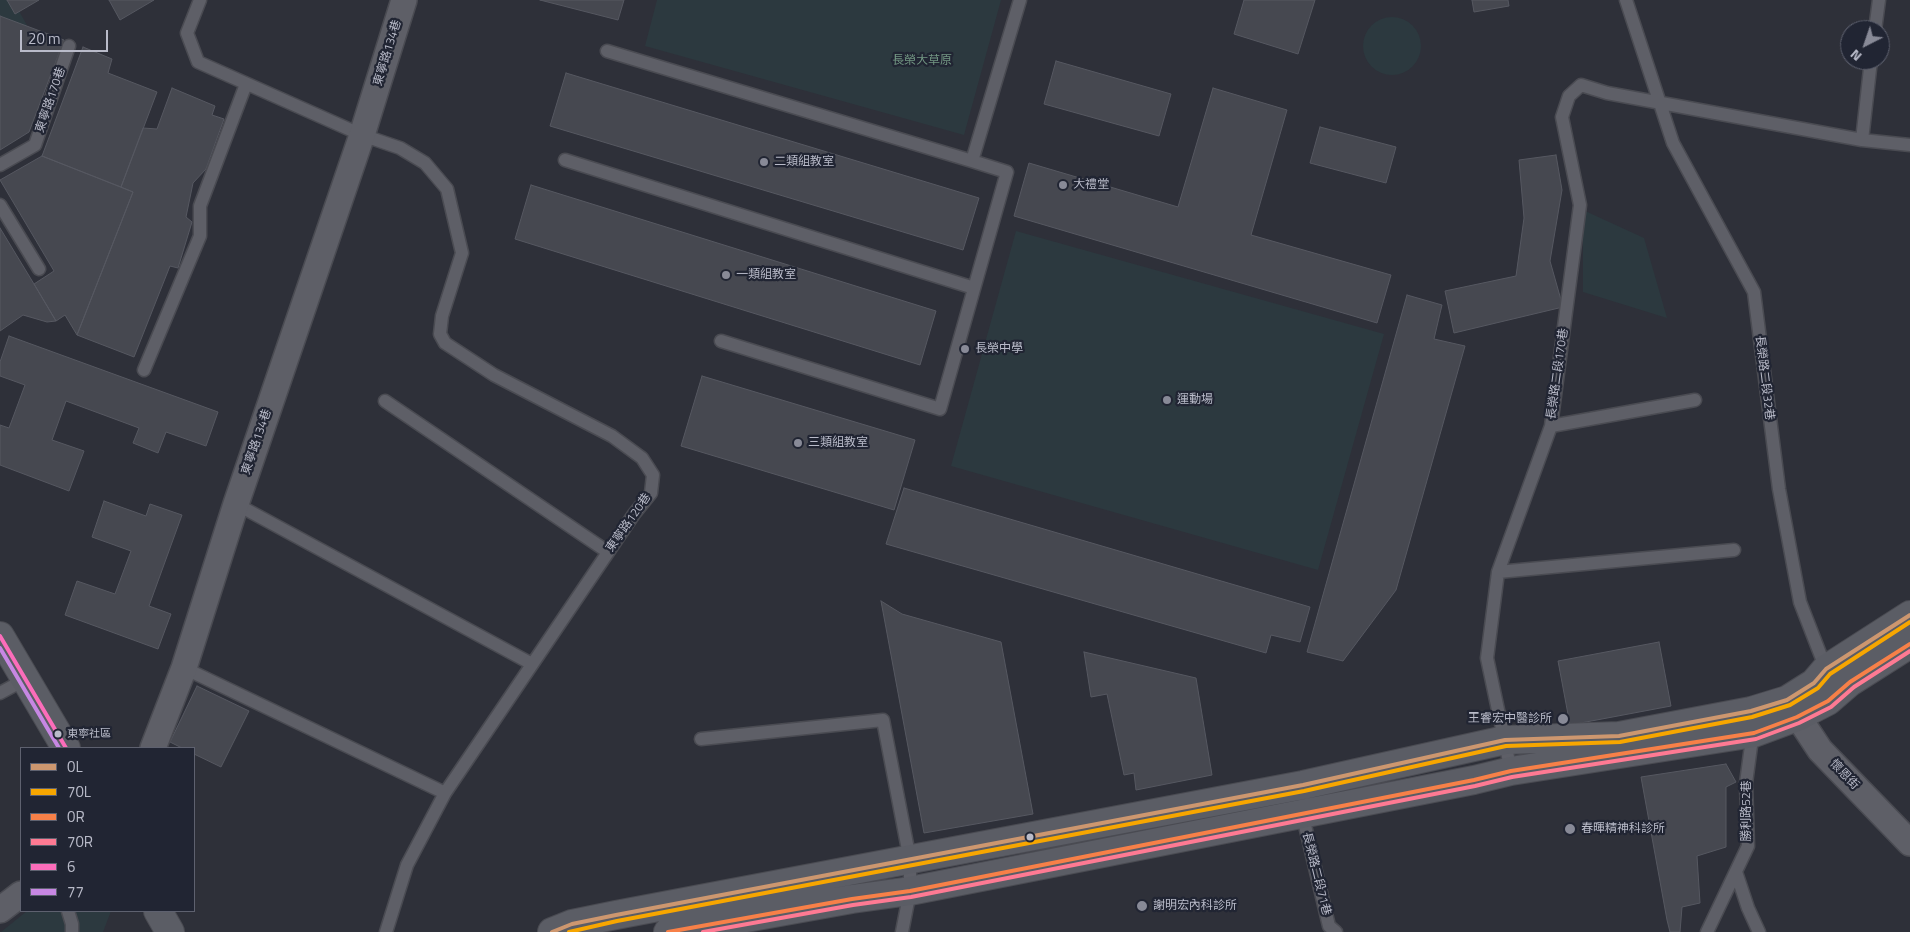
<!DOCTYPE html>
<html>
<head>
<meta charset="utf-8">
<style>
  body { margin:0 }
  #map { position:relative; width:1910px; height:932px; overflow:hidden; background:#2e3039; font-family:"Titillium Web",sans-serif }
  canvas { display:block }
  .legend { position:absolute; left:20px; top:747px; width:175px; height:165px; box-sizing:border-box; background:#212533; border:1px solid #5e616f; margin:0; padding:6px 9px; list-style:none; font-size:15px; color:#b9bbc9 }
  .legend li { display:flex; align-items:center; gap:10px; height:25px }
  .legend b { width:25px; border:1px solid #5e616f }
  .north { position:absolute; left:1840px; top:20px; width:50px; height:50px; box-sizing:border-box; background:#212533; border:1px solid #5e616f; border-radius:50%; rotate:221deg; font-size:14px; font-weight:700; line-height:20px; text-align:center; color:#b9bbc9 }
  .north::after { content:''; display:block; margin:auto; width:18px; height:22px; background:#888a97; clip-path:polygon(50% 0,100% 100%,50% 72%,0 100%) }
  .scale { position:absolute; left:20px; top:30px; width:88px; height:22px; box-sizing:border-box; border:2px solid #b9bbc9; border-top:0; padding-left:6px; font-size:15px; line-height:18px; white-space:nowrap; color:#b9bbc9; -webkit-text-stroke:4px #212533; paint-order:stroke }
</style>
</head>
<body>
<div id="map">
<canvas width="1910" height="932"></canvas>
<ul class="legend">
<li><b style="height:6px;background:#cd976f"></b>0L</li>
<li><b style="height:6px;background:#f7a600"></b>70L</li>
<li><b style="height:6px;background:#f78048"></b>0R</li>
<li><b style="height:6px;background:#fe7a93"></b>70R</li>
<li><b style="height:6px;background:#fb6dba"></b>6</li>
<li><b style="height:6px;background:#c787e3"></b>77</li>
</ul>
<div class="north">N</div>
<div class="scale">20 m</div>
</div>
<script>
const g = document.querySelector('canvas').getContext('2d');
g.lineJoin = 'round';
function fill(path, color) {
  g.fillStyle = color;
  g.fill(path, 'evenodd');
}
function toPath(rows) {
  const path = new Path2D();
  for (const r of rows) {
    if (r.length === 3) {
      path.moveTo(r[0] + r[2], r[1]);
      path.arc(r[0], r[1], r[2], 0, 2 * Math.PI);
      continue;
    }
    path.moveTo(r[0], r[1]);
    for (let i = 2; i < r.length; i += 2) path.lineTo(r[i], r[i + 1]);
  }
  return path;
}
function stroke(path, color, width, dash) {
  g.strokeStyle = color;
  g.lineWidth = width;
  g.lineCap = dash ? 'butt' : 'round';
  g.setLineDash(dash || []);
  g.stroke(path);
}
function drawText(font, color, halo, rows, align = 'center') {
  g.font = font + ' "Titillium Web","Noto Sans TC",sans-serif';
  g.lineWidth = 4.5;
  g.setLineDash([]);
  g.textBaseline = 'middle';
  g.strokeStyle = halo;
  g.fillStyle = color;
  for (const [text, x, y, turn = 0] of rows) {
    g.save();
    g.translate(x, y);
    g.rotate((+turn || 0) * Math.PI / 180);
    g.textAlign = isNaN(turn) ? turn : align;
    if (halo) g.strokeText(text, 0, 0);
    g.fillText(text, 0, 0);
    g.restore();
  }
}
fill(toPath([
  [0,0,13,0,29,29,0,22],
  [657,0,1001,0,964,135,645,46],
  [1392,46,29],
  [1583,210,1644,238,1667,318,1583,292],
  [1016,231,1384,334,1318,570,951,466],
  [27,911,111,911,103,932,1,932]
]), '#2c393f');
const building = toPath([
  [7,0,39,0,15,14,7,0],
  [109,0,154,0,120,20,109,0],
  [540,0,624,0,618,20,540,0],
  [1244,0,1315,0,1298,54,1234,34,1244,0],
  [1472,0,1508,0,1509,6,1474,12,1472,0],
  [0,16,64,40,29,132,0,150,0,16],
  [83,47,112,59,108,73,157,92,121,187,42,156,83,47],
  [1056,61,1171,94,1159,136,1044,104,1056,61],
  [566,73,979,198,963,250,550,126,566,73],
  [172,88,215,106,212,115,224,119,206,169,193,183,186,217,192,222,178,268,170,266,134,357,77,335,133,192,121,187,143,128,157,129,172,88],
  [1213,88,1287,110,1251,235,1391,275,1377,323,1014,216,1029,163,1178,207,1213,88],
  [1320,127,1396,147,1386,183,1310,163,1320,127],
  [1556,155,1562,190,1550,261,1563,307,1454,333,1445,291,1516,276,1524,218,1519,160,1556,155],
  [42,156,133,192,77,335,65,315,56,321,34,284,54,271,0,180,42,156],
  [531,185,936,311,920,365,515,239,531,185],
  [0,228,34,284,56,321,47,322,23,315,0,331,0,228],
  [1407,295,1442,305,1434,339,1465,346,1396,590,1343,661,1307,652,1407,295],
  [9,336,218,412,206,446,166,432,158,453,133,443,139,428,66,401,52,440,84,451,69,491,0,465,0,425,9,428,25,385,0,376,0,362,9,336],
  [702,376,915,440,894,510,681,446,702,376],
  [904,488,1310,607,1300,642,1271,635,1266,653,886,544,904,488],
  [104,501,146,516,150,504,182,515,149,606,171,614,158,649,65,615,77,581,115,594,131,551,92,537,104,501],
  [881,601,902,614,1001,642,1033,814,924,833,881,601],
  [1659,642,1671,706,1570,725,1558,661,1659,642],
  [1084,652,1196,678,1212,775,1136,790,1134,773,1124,775,1107,694,1091,697,1084,652],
  [197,686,249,711,221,767,194,754,194,748,182,748,170,742,197,686],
  [1726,764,1736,782,1726,787,1726,847,1697,856,1700,903,1682,907,1680,932,1670,932,1667,920,1641,777,1726,764]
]);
fill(building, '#464850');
stroke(building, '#565861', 1);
const lane = toPath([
  [200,0,187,33,198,62,362,135,400,148,425,163,447,189,462,253,442,316,440,334,445,343,494,375,612,436,642,458,653,475,651,493,634,514,445,793,407,865,386,932],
  [1626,0,1673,143,1754,292,1779,489,1800,602,1826,669],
  [1875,30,1879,0],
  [607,51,972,161,1020,0],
  [1862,140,1871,60],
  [565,160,974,288],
  [0,165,35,145,69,46],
  [0,205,39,269],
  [721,341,940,409,1007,172,972,161],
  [144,370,200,236,200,206,246,84],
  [385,401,608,552],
  [1551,426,1695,400],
  [236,504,532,664],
  [1498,572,1734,550],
  [184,668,445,793],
  [0,693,26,679],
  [701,739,883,720,910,860,910,891,902,932],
  [1511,771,1487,658,1498,572,1551,426,1580,205,1562,117,1569,96,1581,85,1607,93,1862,140,1910,145],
  [1302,813,1329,926,1336,932],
  [1736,872,1748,908,1759,932],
  [68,911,72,924,72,932],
  [1707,932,1748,846,1746,783,1753,731]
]);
const street = toPath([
  [1787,700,1820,750,1910,843],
  [153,748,184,668,236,504,362,135,404,0],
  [0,910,21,894]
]);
const secondary = toPath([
  [0,636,66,748],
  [158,911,170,932],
  [552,932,572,924,616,915,1303,785,1505,740,1619,736,1751,711,1787,700,1814,683,1826,669,1910,615],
  [668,932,852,899,910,891,1474,780,1511,771,1754,733,1797,717,1828,701,1850,682,1910,644]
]);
stroke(lane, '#4a4b52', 15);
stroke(street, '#4a4b52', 28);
stroke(secondary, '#4a4b52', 30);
stroke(lane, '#5e5f67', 12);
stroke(street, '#5e5f67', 25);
stroke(secondary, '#5b5d65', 28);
stroke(toPath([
  [552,932,572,924,616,915,1303,785,1505,740,1619,736,1751,711,1787,700,1814,683,1826,669,1910,615]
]), '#cd976f', 4);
stroke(toPath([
  [569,932,617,921,1304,791,1506,746,1620,742,1752,717,1790,705,1818,688,1830,674,1910,622]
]), '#f7a600', 4);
stroke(toPath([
  [668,932,852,899,910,891,1474,780,1511,771,1754,733,1797,717,1828,701,1850,682,1910,644]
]), '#f78048', 4);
stroke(toPath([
  [703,932,853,905,911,897,1475,786,1512,777,1756,739,1799,723,1831,707,1854,687,1910,651]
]), '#fe7a93', 4);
stroke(toPath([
  [0,636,66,748]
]), '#fb6dba', 4);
stroke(toPath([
  [0,648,59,748]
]), '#c787e3', 4);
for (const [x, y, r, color] of [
  [764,162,5,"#888a97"],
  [1063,185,5,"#888a97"],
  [726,275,5,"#888a97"],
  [965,349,5,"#888a97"],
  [1167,400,5,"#888a97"],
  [798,443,5,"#888a97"],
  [1563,719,6,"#888a97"],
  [58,734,4.5,"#b9bbc9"],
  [1570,829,6,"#888a97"],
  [1030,837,4.5,"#b9bbc9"],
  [1142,906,6,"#888a97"]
]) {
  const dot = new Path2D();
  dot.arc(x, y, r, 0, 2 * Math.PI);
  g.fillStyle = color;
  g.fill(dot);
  stroke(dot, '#212533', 2);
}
drawText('11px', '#b9bbc9', '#212533', [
  ["東寧社區",67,734]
], 'left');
drawText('12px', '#b9bbc9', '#212533', [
  ["東寧路134巷",388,53,-73],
  ["東寧路170巷",51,100,-71],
  ["長榮路二段170巷",1558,374,-82],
  ["長榮路二段32巷",1764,378,83],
  ["東寧路134巷",257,442,-71],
  ["東寧路120巷",629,523,-55],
  ["懷恩街",1844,775,46],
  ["勝利路52巷",1747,811,-90],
  ["長榮路二段71巷",1316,874,76]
]);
drawText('12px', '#739783', '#212533', [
  ["長榮大草原",922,61]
]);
drawText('12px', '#b9bbc9', '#212533', [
  ["二類組教室",774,162],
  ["大禮堂",1073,185],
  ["一類組教室",736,275],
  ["長榮中學",975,349],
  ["運動場",1177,400],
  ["三類組教室",808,443],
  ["王睿宏中醫診所",1552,719,"right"],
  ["春暉精神科診所",1581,829],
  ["謝明宏內科診所",1153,906]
], 'left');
</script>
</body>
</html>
